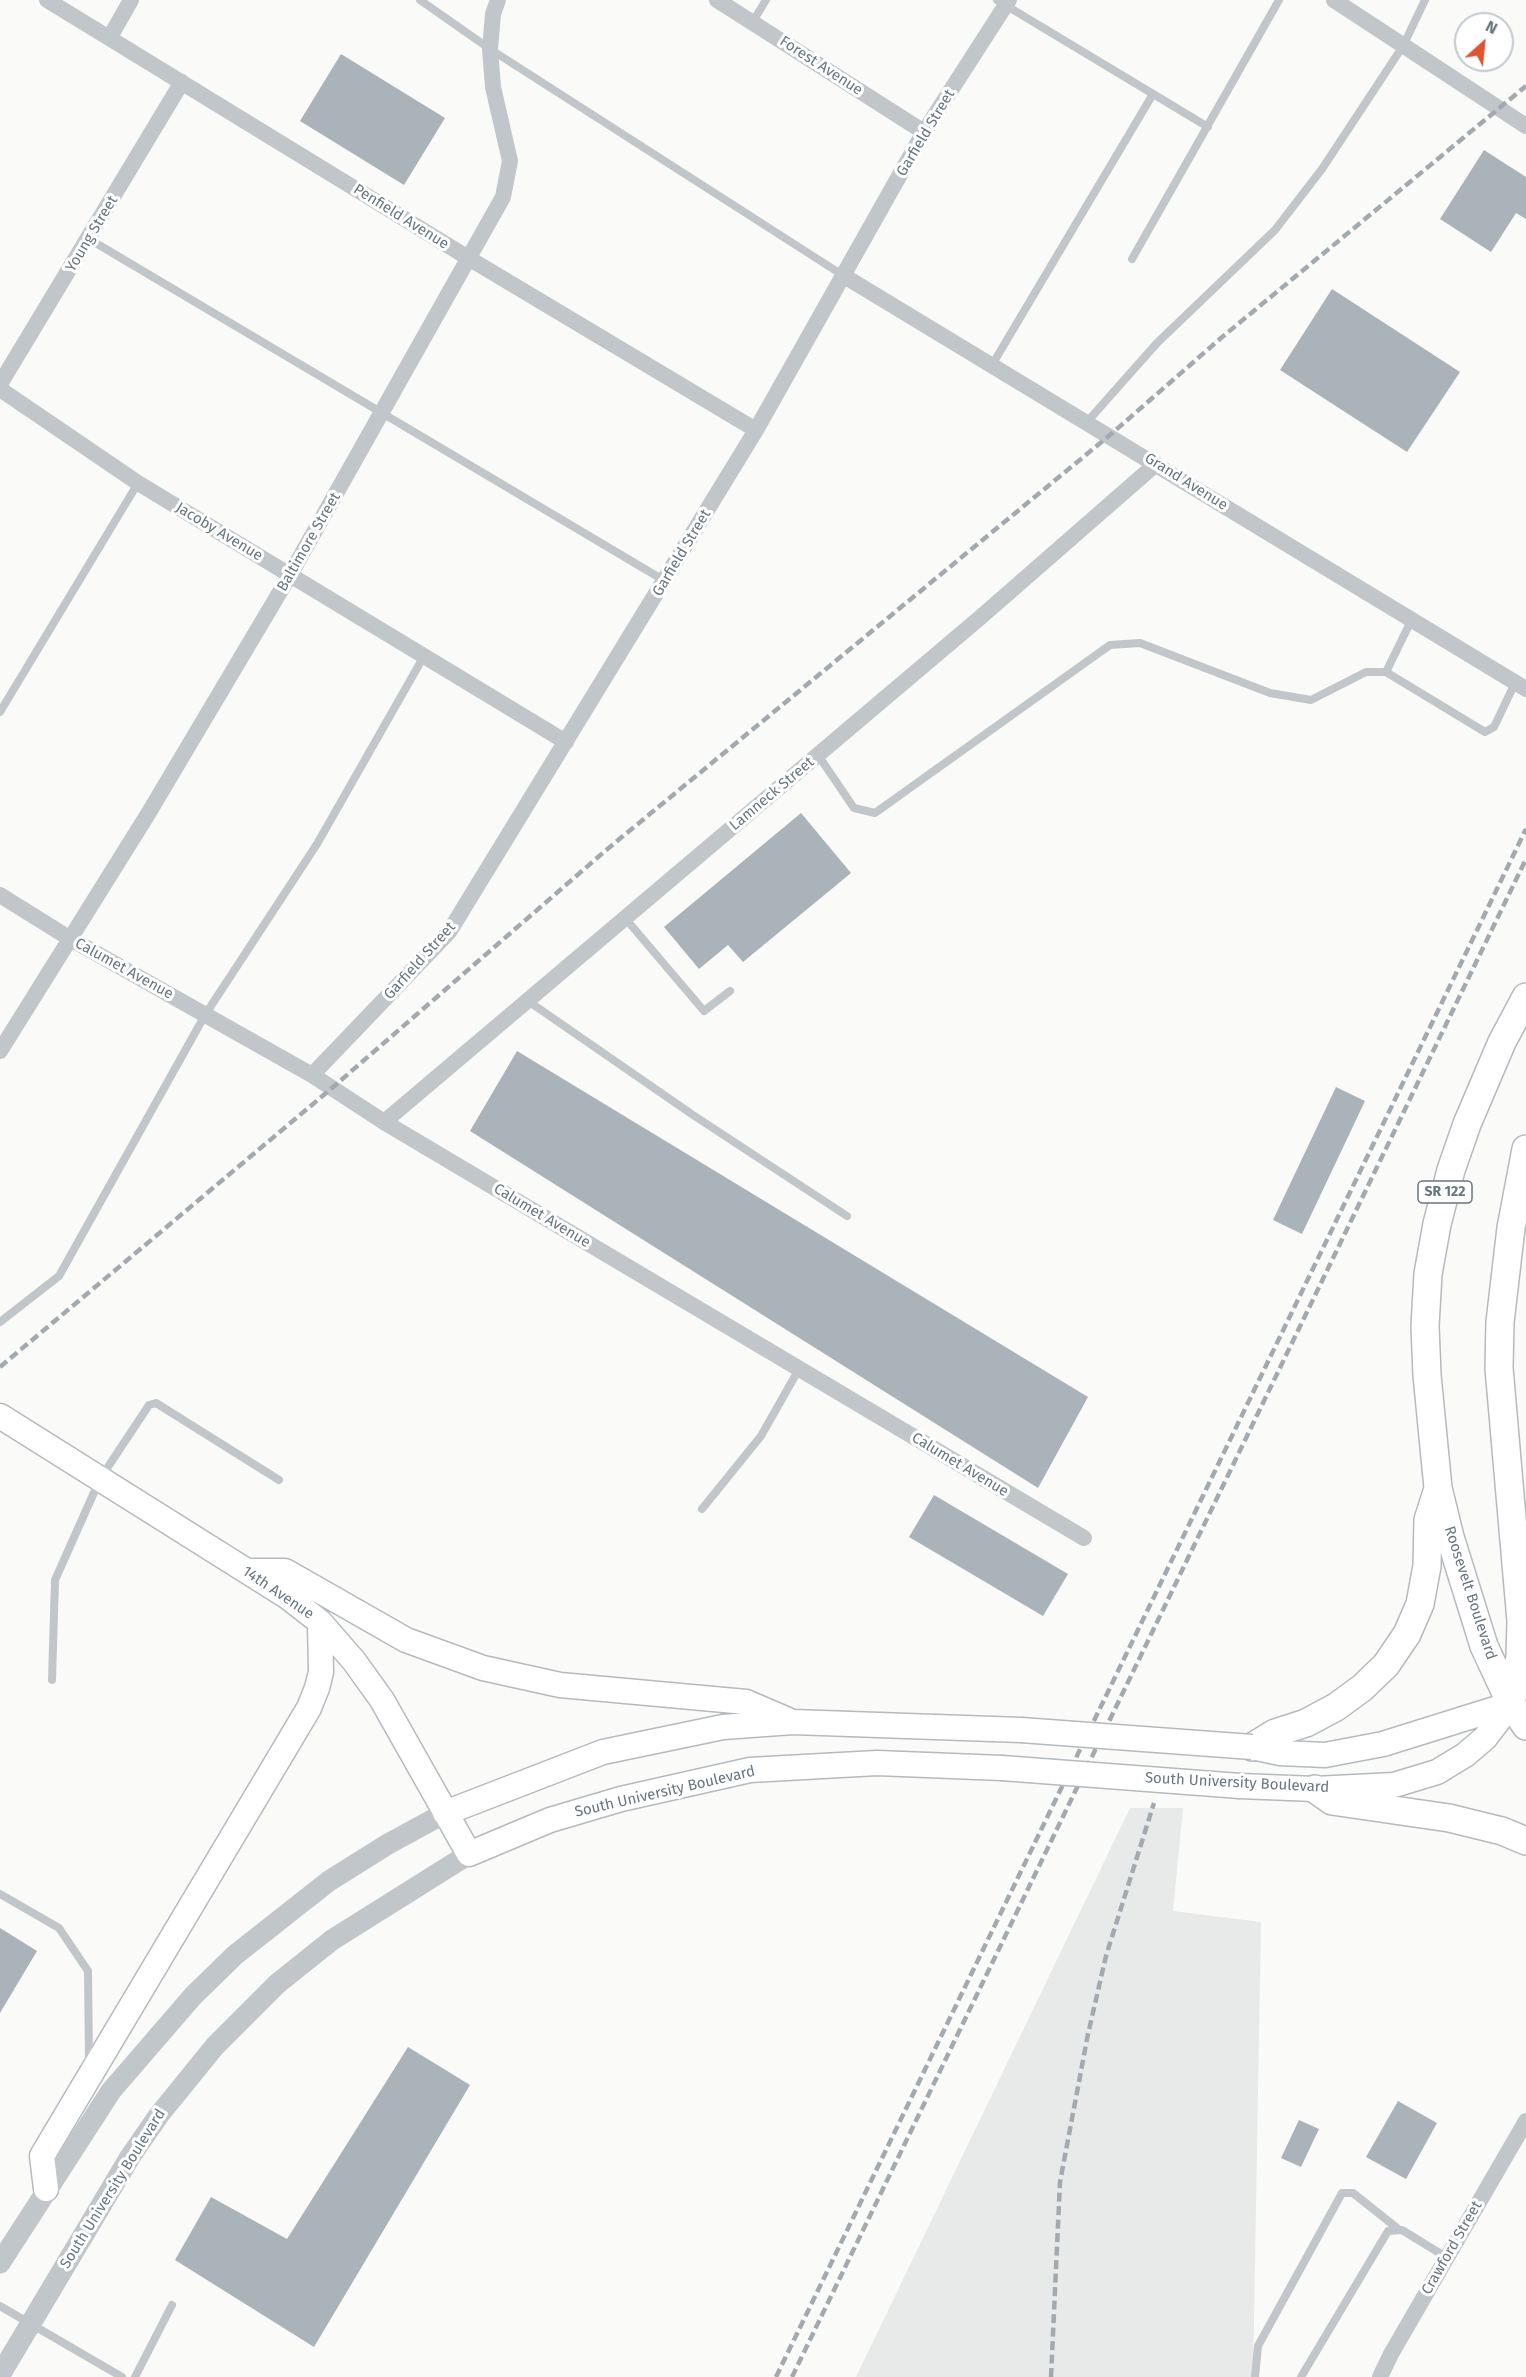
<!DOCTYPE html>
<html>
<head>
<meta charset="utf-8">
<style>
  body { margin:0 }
  #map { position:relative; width:1526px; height:2377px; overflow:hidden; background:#fafaf8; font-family:"Fira Sans",sans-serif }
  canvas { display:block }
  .north { position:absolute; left:1454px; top:12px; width:60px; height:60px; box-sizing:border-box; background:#fff; border:2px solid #c2c9cd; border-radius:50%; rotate:27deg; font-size:16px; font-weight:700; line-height:24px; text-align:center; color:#667782 }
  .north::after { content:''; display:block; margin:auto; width:21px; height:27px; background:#de5534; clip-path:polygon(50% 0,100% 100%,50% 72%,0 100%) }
</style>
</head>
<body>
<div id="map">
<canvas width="1526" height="2377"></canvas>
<div class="north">N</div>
</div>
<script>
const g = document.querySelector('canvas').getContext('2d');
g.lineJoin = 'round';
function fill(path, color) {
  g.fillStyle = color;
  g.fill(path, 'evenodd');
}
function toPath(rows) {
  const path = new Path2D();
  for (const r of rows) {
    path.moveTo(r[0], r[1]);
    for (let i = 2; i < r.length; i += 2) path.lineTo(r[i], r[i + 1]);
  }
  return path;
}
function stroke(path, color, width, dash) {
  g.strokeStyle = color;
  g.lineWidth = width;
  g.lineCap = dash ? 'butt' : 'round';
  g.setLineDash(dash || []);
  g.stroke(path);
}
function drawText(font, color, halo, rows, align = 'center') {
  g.font = font + ' "Fira Sans",sans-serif';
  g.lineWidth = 6;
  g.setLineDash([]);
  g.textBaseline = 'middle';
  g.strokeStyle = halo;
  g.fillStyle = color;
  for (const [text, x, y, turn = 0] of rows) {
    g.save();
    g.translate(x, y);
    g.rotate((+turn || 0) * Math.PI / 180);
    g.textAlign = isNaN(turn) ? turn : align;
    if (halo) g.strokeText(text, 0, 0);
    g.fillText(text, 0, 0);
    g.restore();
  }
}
fill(toPath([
  [1130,1808,1183,1808,1173,1911,1261,1922,1253,2377,856,2377]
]), '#e8e9e9');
fill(toPath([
  [341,54,445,118,404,185,300,121],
  [1484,150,1526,177,1526,219,1516,213,1491,252,1440,219],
  [1332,289,1460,372,1407,452,1280,370],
  [801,813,851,873,743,962,728,945,699,969,664,927],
  [517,1051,1088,1397,1038,1488,470,1131],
  [1336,1087,1365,1101,1302,1234,1273,1220],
  [934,1495,1068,1574,1043,1616,909,1537],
  [0,1928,37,1951,0,2013],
  [408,2047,470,2085,314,2347,175,2260,211,2197,287,2239],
  [1398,2101,1437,2123,1406,2179,1366,2157],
  [1299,2120,1319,2129,1301,2167,1281,2158]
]), '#aab3b9');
const secondary = toPath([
  [0,1416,288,1597,320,1622,354,1661,382,1700,469,1854,550,1820,621,1799,750,1770,877,1763,1002,1768],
  [247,1571,285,1571,406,1640,483,1668,560,1685,746,1702,788,1720],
  [1252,1747,1280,1753,1325,1755,1383,1744,1511,1704],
  [1240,1786,1315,1789,1394,1785,1437,1772,1465,1755,1485,1738,1511,1704],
  [445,1813,603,1752,723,1727,793,1722,1021,1730],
  [46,2189,42,2156,309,1708,317,1688,321,1672,320,1622]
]);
const primary = toPath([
  [1526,997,1502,1042,1467,1124,1451,1170,1437,1224,1428,1274,1425,1326,1427,1375,1438,1488,1450,1537,1484,1646,1511,1704,1526,1726],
  [1511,1704,1520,1657,1521,1621,1499,1368,1500,1322,1511,1228,1526,1149],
  [1252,1747,1275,1733,1306,1723,1336,1707,1362,1688,1386,1665,1407,1634,1420,1604,1427,1566,1428,1520,1437,1492],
  [1315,1789,1332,1801,1449,1818,1502,1831,1526,1841]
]);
stroke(secondary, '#b4babe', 27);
stroke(primary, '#b5babe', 30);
stroke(toPath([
  [420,0,490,49,844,276],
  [997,0,1208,127],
  [752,23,766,0],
  [89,239,665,581],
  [1132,259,1279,0],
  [992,365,1153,94],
  [1087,422,1157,343,1275,230,1322,169,1403,46,1425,0],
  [1386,672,1411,621],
  [0,712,138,483],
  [818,755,854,808,875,813,1110,645,1140,643,1270,693,1311,700,1366,672,1386,672,1485,732,1494,727,1515,683],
  [625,918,704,1011,730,991],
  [528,1001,693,1115,847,1216],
  [0,1322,59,1276,205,1015,317,844,424,656],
  [702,1509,761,1436,799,1369],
  [52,1680,55,1580,100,1479,149,1405,156,1403,279,1480],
  [0,1894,59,1928,88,1971,89,2064],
  [0,2306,122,2377],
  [135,2377,172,2305],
  [1255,2377,1258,2346,1342,2193,1353,2193,1397,2228],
  [1301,2377,1388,2231,1402,2230,1446,2257]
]), '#c1c6ca', 8);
stroke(toPath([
  [47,0,470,259,756,430],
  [717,0,924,132],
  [1334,0,1526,126],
  [110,37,131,0],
  [844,276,1526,689],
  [0,384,182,82],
  [0,389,138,483,566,742],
  [0,895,69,938,312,1075,384,1122,1084,1538],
  [0,1051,148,814,290,575,503,197,510,161,493,87,490,49,493,14,498,0],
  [312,1075,449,932,756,430,924,132,1009,0],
  [384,1122,982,616,1156,464],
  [1380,2377,1391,2354,1526,2121]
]), '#c1c6ca', 16);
stroke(toPath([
  [0,2263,111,2091,193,1996,235,1955,329,1881,388,1844,445,1813],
  [0,2375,130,2157,159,2115,215,2046,277,1984,332,1940,469,1854]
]), '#c1c6ca', 21);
stroke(secondary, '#fff', 24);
stroke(primary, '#fff', 27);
stroke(toPath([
  [0,1367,332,1088,605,851,1110,435,1221,338,1526,86],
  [776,2377,1526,829],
  [792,2377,1526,859],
  [1051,2377,1060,2182,1088,2034,1106,1956,1154,1803]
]), '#a3aaaf', 4.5, [9, 4.5]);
const secondaryBridge = toPath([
  [1021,1730,1252,1747],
  [1002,1768,1240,1786]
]);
stroke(secondaryBridge, '#b4babe', 27, []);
stroke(secondaryBridge, '#fff', 24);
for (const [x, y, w] of [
  [1445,1192,54]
]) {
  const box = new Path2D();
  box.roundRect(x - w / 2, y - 11, w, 22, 4.5);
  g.fillStyle = '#fff';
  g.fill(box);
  stroke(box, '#667782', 1.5);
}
drawText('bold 14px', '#667782', null, [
  ["SR 122",1445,1192]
]);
drawText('15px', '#667782', '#fff', [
  ["Forest Avenue",821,66,33],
  ["Garfield Street",926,133,-59],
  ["Penfield Avenue",401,217,32],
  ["Young Street",92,234,-59],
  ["Grand Avenue",1186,482,32],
  ["Jacoby Avenue",219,532,31],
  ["Baltimore Street",309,542,-60],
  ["Garfield Street",682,553,-59],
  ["Lamneck Street",772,794,-40],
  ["Garfield Street",420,961,-48],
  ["Calumet Avenue",124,969,29],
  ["Calumet Avenue",542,1216,31],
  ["Calumet Avenue",960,1465,31],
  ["14th Avenue",278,1593,34],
  ["Roosevelt Boulevard",1470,1593,72],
  ["South University Boulevard",1237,1783,3],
  ["South University Boulevard",665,1792,-13],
  ["South University Boulevard",113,2189,-58],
  ["Crawford Street",1452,2248,-60]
]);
</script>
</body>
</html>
